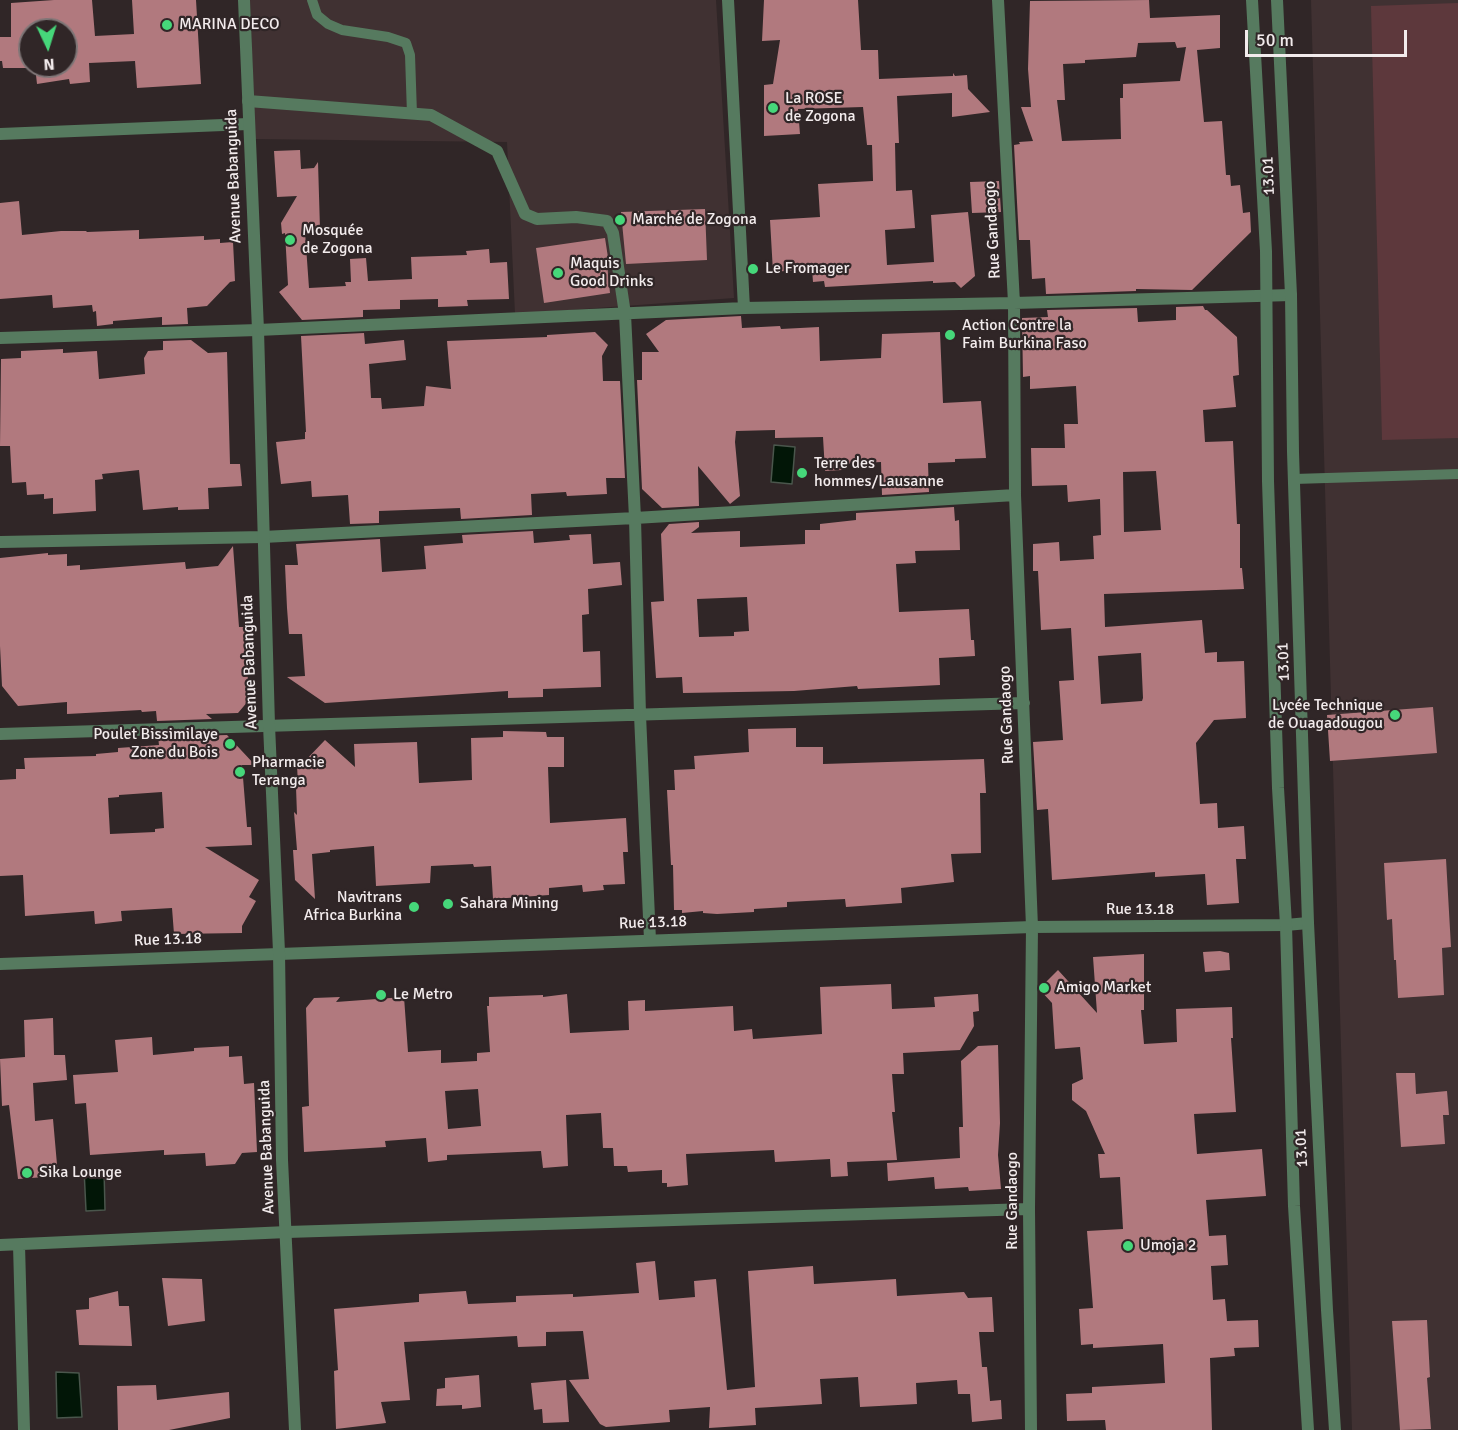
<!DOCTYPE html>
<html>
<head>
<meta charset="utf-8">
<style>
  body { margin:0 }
  #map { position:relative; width:1458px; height:1430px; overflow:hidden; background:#302627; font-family:Signika,sans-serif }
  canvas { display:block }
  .north { position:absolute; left:18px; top:18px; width:60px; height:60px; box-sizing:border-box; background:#302627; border:2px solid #7e7576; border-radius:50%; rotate:176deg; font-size:16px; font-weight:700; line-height:24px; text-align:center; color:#f2ebec }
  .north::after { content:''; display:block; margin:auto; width:21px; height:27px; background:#46d77a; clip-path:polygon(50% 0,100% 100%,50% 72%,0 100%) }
  .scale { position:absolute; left:1245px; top:30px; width:162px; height:27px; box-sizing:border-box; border:3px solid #f2ebec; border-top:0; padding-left:8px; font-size:18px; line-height:21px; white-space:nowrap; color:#f2ebec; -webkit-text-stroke:4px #302627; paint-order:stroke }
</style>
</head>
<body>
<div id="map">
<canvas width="1458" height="1430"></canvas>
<div class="north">N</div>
<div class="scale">50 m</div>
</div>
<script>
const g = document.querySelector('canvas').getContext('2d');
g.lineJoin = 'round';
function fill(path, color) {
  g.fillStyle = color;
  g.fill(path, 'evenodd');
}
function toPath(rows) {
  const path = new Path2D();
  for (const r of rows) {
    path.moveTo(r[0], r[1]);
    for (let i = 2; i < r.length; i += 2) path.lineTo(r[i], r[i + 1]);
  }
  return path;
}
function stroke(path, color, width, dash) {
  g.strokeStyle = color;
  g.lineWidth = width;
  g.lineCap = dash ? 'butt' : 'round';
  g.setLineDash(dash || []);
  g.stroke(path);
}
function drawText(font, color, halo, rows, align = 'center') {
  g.font = font + ' Signika,sans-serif';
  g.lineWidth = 4.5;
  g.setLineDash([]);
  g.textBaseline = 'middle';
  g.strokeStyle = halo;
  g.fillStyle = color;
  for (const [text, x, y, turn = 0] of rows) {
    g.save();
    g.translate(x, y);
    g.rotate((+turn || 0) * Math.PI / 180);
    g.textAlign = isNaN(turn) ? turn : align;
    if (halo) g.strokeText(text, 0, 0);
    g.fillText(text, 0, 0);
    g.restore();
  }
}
fill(toPath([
  [250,0,716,0,734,298,515,314,507,142,255,139],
  [1311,0,1458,0,1458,1430,1352,1430]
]), '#403132');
fill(toPath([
  [1458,3,1458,438,1382,440,1371,6]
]), '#5d383c');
const water = toPath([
  [774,445,795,447,792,484,771,482,774,445],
  [84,1169,104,1169,105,1210,86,1211,84,1169],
  [56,1372,79,1373,82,1417,57,1418,56,1372]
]);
fill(water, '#021607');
stroke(water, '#4a564c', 1.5);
fill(toPath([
  [54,0,92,0,95,36,134,34,132,0,196,0,201,84,137,88,135,61,89,63,90,82,70,84,69,79,37,84,35,66,69,66,65,27,30,30,30,68,3,68,2,61,0,61,0,37,11,37,11,3],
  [764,0,858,0,861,50,878,50,879,79,953,76,953,73,955,76,967,75,968,89,990,112,952,117,952,93,897,96,899,143,895,143,896,191,912,190,915,228,885,230,887,265,934,262,931,215,968,212,975,276,961,288,955,282,933,283,933,281,825,287,824,281,813,282,812,269,773,272,770,220,820,217,818,184,873,181,872,145,867,145,863,107,798,109,800,134,764,136,764,85,773,84,780,40,762,41],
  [1149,0,1150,18,1220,15,1220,48,1197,50,1204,122,1222,121,1226,175,1230,175,1231,186,1240,185,1243,213,1250,212,1251,232,1192,290,1136,289,1136,291,1046,294,1045,278,1032,279,1030,240,1019,240,1014,145,1020,144,1019,142,1033,141,1021,107,1031,107,1028,69,1030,1],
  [1175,42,1177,48,1186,47,1180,81,1123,84,1123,98,1120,98,1121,139,1062,141,1057,100,1065,100,1063,64,1085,63,1085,60,1136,57,1138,43],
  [300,150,301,169,314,168,318,162,320,229,306,229,305,232,309,288,346,286,345,282,351,282,350,259,366,258,368,281,412,279,411,257,467,255,466,251,489,249,490,263,507,262,509,299,467,300,468,306,438,307,438,299,400,300,400,309,363,310,363,317,302,320,279,292,288,285,285,233,282,234,281,223,297,196,277,197,274,151],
  [999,181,1001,212,972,213,970,182],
  [19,201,22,235,61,231,86,231,87,232,139,230,139,239,204,236,204,240,220,239,220,243,233,242,235,281,230,282,207,306,187,308,188,324,162,325,162,317,113,321,113,324,97,326,96,311,93,312,92,305,53,308,52,295,0,299,0,203],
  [705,209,707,260,626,264,621,212],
  [605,238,609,264,607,264,610,293,544,303,536,248],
  [1203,306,1205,310,1207,310,1237,337,1239,375,1233,376,1236,407,1203,410,1205,442,1233,441,1237,524,1240,524,1240,568,1242,568,1244,589,1104,594,1105,627,1202,620,1205,653,1217,652,1217,662,1244,661,1246,718,1214,720,1196,743,1200,804,1217,803,1218,828,1244,826,1246,859,1236,859,1239,903,1207,905,1205,874,1155,877,1155,872,1052,880,1048,809,1037,810,1033,742,1063,740,1059,681,1074,680,1071,628,1041,630,1038,571,1033,571,1033,544,1059,542,1060,561,1094,559,1093,536,1101,535,1100,499,1068,502,1067,485,1032,486,1031,448,1065,448,1064,424,1078,424,1076,386,1030,389,1030,376,1023,377,1022,318,1048,317,1047,310,1137,308,1138,322,1176,320,1176,307],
  [1156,471,1161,530,1124,532,1123,472],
  [1141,653,1143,698,1142,701,1101,704,1098,656],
  [741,316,742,328,780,326,781,329,819,327,820,361,881,358,882,334,940,332,943,403,981,401,986,458,955,459,955,462,928,463,929,492,882,495,881,462,842,464,842,470,825,471,823,437,775,438,775,430,736,431,735,442,740,496,730,504,698,466,699,506,662,508,642,489,637,380,642,380,642,352,659,352,646,334,666,320],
  [595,332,608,345,602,356,603,381,620,381,625,478,606,478,607,494,567,496,566,492,531,494,532,515,461,519,460,508,379,511,379,523,350,524,348,495,312,497,311,481,281,484,276,442,305,439,305,432,306,432,301,336,364,333,365,344,404,340,406,360,369,364,371,398,381,398,382,409,424,406,426,386,451,389,447,341,547,337,547,335],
  [191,340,208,353,227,352,230,464,240,464,242,486,208,488,209,509,178,510,178,507,143,510,139,470,102,474,103,479,95,480,96,511,53,514,53,498,44,499,44,494,27,495,26,482,12,483,10,446,0,446,1,359,21,358,21,351,63,349,63,353,97,351,99,379,145,374,144,358,148,351,163,350,163,341],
  [954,507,955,521,959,520,960,550,915,551,916,563,896,564,899,612,969,609,971,640,974,640,975,656,939,658,940,685,858,689,857,686,794,691,683,693,682,677,656,678,651,602,664,601,661,534,669,524,699,522,699,527,691,533,740,531,740,547,805,544,805,530,820,530,820,524,856,520,856,513],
  [747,597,749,631,734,632,734,636,699,637,697,599],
  [533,531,534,543,570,540,569,535,591,534,593,564,620,562,622,585,588,589,589,614,582,615,583,652,600,651,601,687,543,689,543,697,508,698,508,691,325,703,287,677,305,676,302,634,289,634,287,608,285,565,298,565,296,544,380,539,382,572,426,569,424,546,463,543,462,535],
  [233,546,239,627,245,627,249,700,238,713,206,714,212,719,157,721,156,711,142,712,141,710,67,714,67,702,18,706,2,686,0,646,0,558,48,553,48,555,67,554,67,566,80,565,80,570,185,562,186,569,218,566],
  [1433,707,1437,753,1330,761,1327,715],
  [796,728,796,747,823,747,823,764,984,759,986,793,980,793,981,853,951,854,954,882,901,888,902,903,846,907,845,899,787,902,787,907,754,909,754,912,717,914,703,913,703,911,682,913,682,910,674,910,673,865,671,865,667,790,675,790,674,770,695,769,694,756,749,752,748,729],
  [503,731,546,732,547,737,564,737,564,767,548,767,550,823,626,818,628,852,623,852,625,884,603,885,604,890,583,892,582,885,549,888,549,895,493,899,491,866,474,867,473,864,431,866,430,883,376,886,374,846,330,850,330,852,312,854,315,899,295,880,293,850,297,850,294,812,297,815,296,787,298,787,297,764,303,763,325,740,355,767,354,744,417,742,419,783,472,780,471,738,503,737],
  [227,735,255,765,242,765,247,827,251,827,252,845,205,847,259,880,249,897,256,901,242,926,242,933,174,934,172,908,121,911,122,921,95,924,94,911,25,916,23,875,0,876,0,780,16,779,16,769,25,769,24,758,96,756,96,754,118,752,118,748,159,745,158,737],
  [162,792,164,828,155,829,155,832,110,834,108,798,119,797,119,795],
  [1446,859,1451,947,1442,948,1444,995,1398,998,1396,960,1394,960,1392,919,1387,920,1384,863],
  [1220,951,1229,953,1230,970,1205,972,1203,952],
  [1144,954,1144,1010,1141,1010,1144,1044,1177,1042,1176,1009,1232,1007,1233,1038,1231,1038,1236,1112,1194,1114,1197,1154,1262,1149,1266,1196,1206,1200,1209,1236,1226,1235,1228,1265,1211,1266,1213,1300,1225,1299,1227,1321,1258,1320,1259,1347,1234,1348,1235,1356,1210,1358,1212,1430,1106,1430,1105,1420,1067,1421,1066,1394,1092,1393,1092,1387,1165,1383,1163,1344,1093,1348,1093,1344,1081,1345,1079,1309,1093,1308,1087,1231,1123,1229,1120,1177,1100,1178,1098,1154,1105,1154,1086,1111,1072,1100,1072,1084,1083,1079,1080,1047,1055,1049,1052,1003,1040,990,1040,988,1058,970,1097,1013,1093,957],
  [891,984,892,1009,935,1007,934,997,978,994,979,1011,973,1012,974,1026,960,1050,903,1053,904,1074,892,1074,895,1112,892,1112,897,1160,847,1162,848,1176,831,1177,830,1159,775,1162,774,1150,686,1154,688,1185,667,1187,667,1183,662,1183,662,1170,628,1172,627,1166,614,1166,613,1148,603,1148,601,1113,566,1115,568,1166,543,1168,541,1151,447,1155,447,1160,428,1162,426,1138,385,1141,386,1147,304,1152,302,1107,309,1106,306,1008,314,998,340,997,336,1002,404,997,408,1052,441,1050,441,1063,477,1061,477,1053,490,1052,487,1006,489,1006,489,997,543,995,543,997,567,994,570,1033,629,1030,628,1001,645,1000,645,1011,733,1006,734,1031,752,1029,753,1039,822,1034,820,987],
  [478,1089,481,1126,448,1129,445,1091],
  [53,1018,54,1055,65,1055,67,1080,33,1083,35,1121,53,1119,58,1176,18,1179,9,1105,2,1106,0,1059,25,1057,24,1020],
  [152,1037,153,1055,194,1051,194,1048,229,1046,229,1057,242,1056,244,1084,254,1083,257,1152,242,1153,235,1164,206,1166,205,1153,164,1155,164,1150,90,1155,86,1103,75,1104,73,1075,118,1072,115,1040],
  [998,1045,1000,1123,998,1155,1001,1189,969,1191,968,1187,935,1189,934,1177,888,1181,887,1163,960,1158,959,1127,963,1127,961,1061,978,1046],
  [1396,1073,1415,1073,1416,1094,1447,1091,1449,1115,1443,1115,1445,1144,1401,1147],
  [655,1261,659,1300,695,1297,694,1281,716,1279,727,1390,755,1387,748,1271,813,1266,814,1284,896,1279,897,1296,964,1292,968,1298,992,1297,994,1332,979,1332,982,1367,987,1367,990,1401,1001,1400,1002,1419,972,1422,970,1394,958,1394,957,1380,916,1383,917,1404,860,1407,858,1377,820,1379,822,1404,755,1408,756,1425,709,1428,710,1407,669,1410,670,1422,606,1427,600,1424,569,1380,589,1379,583,1331,546,1332,546,1346,518,1347,517,1336,404,1342,410,1400,381,1402,386,1423,336,1429,334,1371,338,1370,334,1309,419,1302,419,1294,466,1291,468,1304,516,1302,516,1296,573,1294,573,1297,639,1293,636,1263],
  [162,1278,202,1279,205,1321,168,1326],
  [118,1291,119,1306,129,1306,132,1346,79,1345,76,1310,89,1309,89,1298],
  [1427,1320,1430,1377,1427,1378,1431,1429,1400,1430,1392,1321],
  [479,1375,481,1407,462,1409,462,1405,436,1406,437,1389,445,1388,445,1378],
  [566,1380,569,1422,543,1423,542,1409,534,1410,531,1383],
  [156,1385,157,1400,229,1392,230,1418,169,1430,118,1430,117,1386]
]), '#b1797e');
stroke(toPath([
  [312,0,317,15,328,24,342,30,388,37,406,43,410,55,412,114],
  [1294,479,1458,474]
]), '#567a5f', 10);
stroke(toPath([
  [728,0,744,308],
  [998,0,1014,303,1015,495,1032,927,1029,1209,1031,1430],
  [248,101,431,115,497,151,525,214,537,219,576,217,607,221,613,233,625,314,635,518,640,715,650,940],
  [0,134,248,124],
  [0,338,258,330,744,308,1014,303,1291,295],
  [0,542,263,537,635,518,1015,495],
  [0,734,1024,703],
  [0,964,1032,927,1286,925,1308,923],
  [0,1245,287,1232,1029,1209],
  [19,1245,24,1430]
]), '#567a5f', 12);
stroke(toPath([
  [244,0,258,330,269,725,279,952,282,1160,295,1430],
  [1252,0,1266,251,1268,481,1278,788,1286,925,1294,1206,1308,1430],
  [1277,0,1291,295,1293,452,1308,923,1327,1310,1335,1430]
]), '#567a5f', 12);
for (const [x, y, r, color] of [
  [167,25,6,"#46d77a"],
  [773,108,6,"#46d77a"],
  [620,220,6,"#46d77a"],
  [290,240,6,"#46d77a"],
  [753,269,6,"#46d77a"],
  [558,273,6,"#46d77a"],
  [950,335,6,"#46d77a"],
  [802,473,6,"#46d77a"],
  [1395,715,6,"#46d77a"],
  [230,744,6,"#46d77a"],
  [240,772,6,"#46d77a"],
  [448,904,6,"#46d77a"],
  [414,907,6,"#46d77a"],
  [1044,988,6,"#46d77a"],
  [381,995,6,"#46d77a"],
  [27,1173,6,"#46d77a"],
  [1128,1246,6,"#46d77a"]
]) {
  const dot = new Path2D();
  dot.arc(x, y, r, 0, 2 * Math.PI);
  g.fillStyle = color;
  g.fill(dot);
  stroke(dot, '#302627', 2);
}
drawText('16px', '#f2ebec', '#302627', [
  ["MARINA DECO",179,25],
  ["La ROSE",785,99],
  ["de Zogona",785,117],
  ["Marché de Zogona",632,220],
  ["Mosquée",302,231],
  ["de Zogona",302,249],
  ["Maquis",570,264],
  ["Good Drinks",570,282],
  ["Le Fromager",765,269],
  ["Action Contre la",962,326],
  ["Faim Burkina Faso",962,344],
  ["Terre des",814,464],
  ["hommes/Lausanne",814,482],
  ["Lycée Technique",1383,706,"right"],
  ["de Ouagadougou",1383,724,"right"],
  ["Poulet Bissimilaye",218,735,"right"],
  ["Zone du Bois",218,753,"right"],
  ["Pharmacie",252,763],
  ["Teranga",252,781],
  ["Navitrans",402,898,"right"],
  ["Africa Burkina",402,916,"right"],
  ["Sahara Mining",460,904],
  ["Amigo Market",1056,988],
  ["Le Metro",393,995],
  ["Sika Lounge",39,1173],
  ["Umoja 2",1140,1246]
], 'left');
drawText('16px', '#f2ebec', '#302627', [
  ["Avenue Babanguida",234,176,-92],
  ["13.01",1269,176,-92],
  ["Rue Gandaogo",993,230,-93],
  ["Avenue Babanguida",250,662,-92],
  ["13.01",1284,662,-92],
  ["Rue Gandaogo",1007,715,-92],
  ["Rue 13.18",1140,910],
  ["Rue 13.18",653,923,-2],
  ["Rue 13.18",168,940,-2],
  ["Avenue Babanguida",267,1147,-92],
  ["13.01",1302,1148,-93],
  ["Rue Gandaogo",1013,1201,-90]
]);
</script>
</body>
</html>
